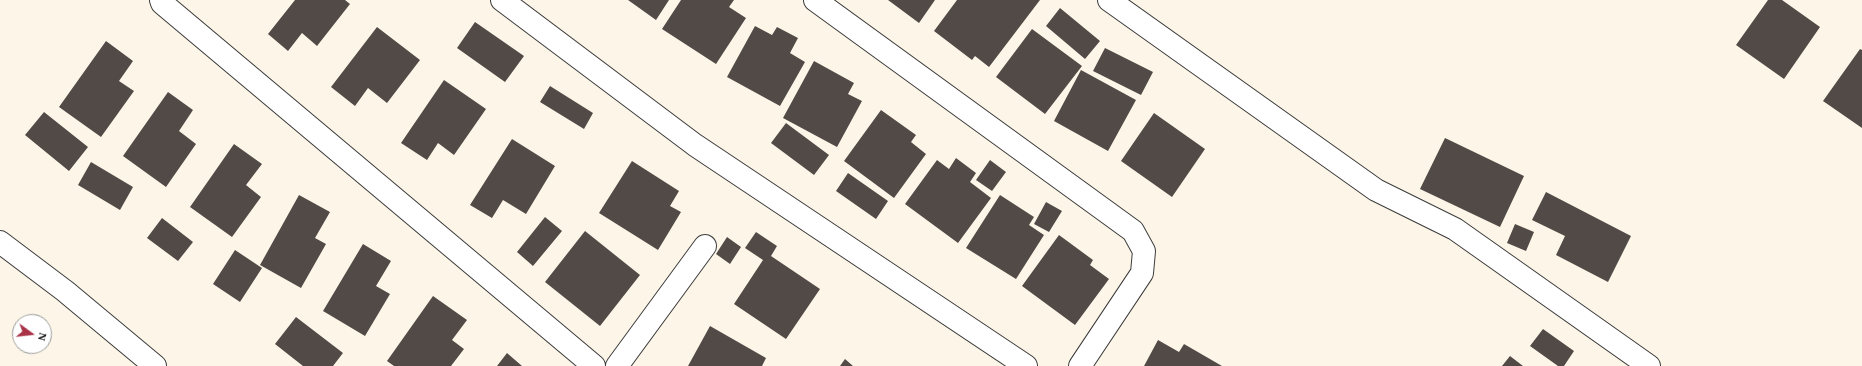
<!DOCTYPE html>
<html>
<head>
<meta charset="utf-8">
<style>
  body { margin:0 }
  #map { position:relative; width:1862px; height:366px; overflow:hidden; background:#fdf6e8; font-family:Georgia,serif }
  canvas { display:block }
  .north { position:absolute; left:12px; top:314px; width:40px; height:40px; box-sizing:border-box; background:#fff; border:1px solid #9d9d9d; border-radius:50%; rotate:105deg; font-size:11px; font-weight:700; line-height:16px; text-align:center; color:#090909 }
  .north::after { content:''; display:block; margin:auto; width:14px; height:18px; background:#a93247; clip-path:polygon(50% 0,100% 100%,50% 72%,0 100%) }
</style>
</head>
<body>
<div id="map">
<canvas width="1862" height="366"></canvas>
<div class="north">N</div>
</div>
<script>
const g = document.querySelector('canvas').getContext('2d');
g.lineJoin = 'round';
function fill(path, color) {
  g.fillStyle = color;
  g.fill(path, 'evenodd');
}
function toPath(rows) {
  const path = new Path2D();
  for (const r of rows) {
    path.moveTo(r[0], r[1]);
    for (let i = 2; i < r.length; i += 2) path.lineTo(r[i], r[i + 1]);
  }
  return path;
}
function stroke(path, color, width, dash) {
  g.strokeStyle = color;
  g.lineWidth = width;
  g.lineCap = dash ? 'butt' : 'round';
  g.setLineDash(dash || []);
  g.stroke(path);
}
fill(toPath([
  [295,0,345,0,350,4,317,46,302,33,288,51,268,34],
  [628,0,669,0,656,20],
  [681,0,734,0,729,7,746,18,716,64,662,29],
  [888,0,935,0,919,23],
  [957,0,1040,0,989,67,975,56,972,60,934,31],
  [1768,0,1782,0,1820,27,1784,79,1736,45],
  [1060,8,1100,41,1085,59,1046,26],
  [475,22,524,56,505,82,457,48],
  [755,26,772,35,777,27,798,38,790,53,805,62,780,106,727,77],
  [377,27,420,60,387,103,368,88,355,106,331,87],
  [1032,29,1082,66,1045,114,996,77],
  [106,41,133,61,119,81,134,91,101,137,59,107],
  [1105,48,1153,72,1141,95,1093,71],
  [1860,49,1862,50,1862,128,1823,101],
  [814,61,854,83,848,94,862,101,837,147,783,118],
  [1081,70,1136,100,1108,151,1054,121],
  [444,80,486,109,454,155,438,143,427,160,401,143],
  [550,86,593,113,584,129,540,102],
  [168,92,193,110,179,131,196,144,166,187,123,156],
  [881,110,916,135,911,142,926,154,894,198,844,161],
  [44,112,88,147,69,171,25,135],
  [1154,113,1205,149,1172,197,1121,161],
  [786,123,829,155,814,175,771,143],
  [1445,138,1524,176,1500,227,1420,189],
  [512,139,555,166,526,214,503,200,492,218,470,205],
  [234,144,262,164,246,185,261,197,232,237,190,207],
  [956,158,976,173,970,182,991,198,958,243,905,204,937,160,949,169],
  [990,160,1006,172,992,191,976,180],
  [632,161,679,191,670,206,681,212,658,250,599,213],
  [91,162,133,187,120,210,78,185],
  [848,173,888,201,876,219,836,191],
  [1546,192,1631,236,1608,282,1556,255,1565,236,1532,220],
  [299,195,330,212,315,238,326,244,301,288,260,265],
  [1000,195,1034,217,1029,225,1044,235,1016,279,966,248],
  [1046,202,1062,211,1049,232,1034,224],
  [545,217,562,231,533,266,517,252],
  [162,218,193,242,178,261,147,238],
  [1515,224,1534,232,1526,251,1507,243],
  [585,231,640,275,600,326,545,282],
  [756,232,777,246,771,256,820,289,786,339,734,304,763,260,745,248],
  [1059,235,1093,260,1090,265,1109,279,1075,325,1022,286],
  [727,237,741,247,730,264,716,254],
  [363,244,391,261,376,286,390,294,365,336,323,311],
  [235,250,262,268,240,302,213,284],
  [433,296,467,320,452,340,464,349,451,366,394,366,387,361],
  [296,317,343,353,333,366,303,366,275,344],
  [710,326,766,358,762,366,688,366],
  [1543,329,1574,351,1564,366,1558,366,1530,346],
  [1158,340,1179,352,1184,344,1222,366,1144,366],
  [507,353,522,366,497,366],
  [1510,356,1523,366,1502,366],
  [845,359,853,366,840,366]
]), '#514a47');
const minor = toPath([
  [161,0,162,3,594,366],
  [502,0,695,145,1026,366],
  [815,0,1133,231,1144,251,1142,273,1080,366],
  [1109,0,1376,190,1455,229,1649,366],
  [0,242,65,291,155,366],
  [617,366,705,246]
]);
stroke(minor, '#3c3c3c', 24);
stroke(minor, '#fff', 22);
</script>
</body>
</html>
